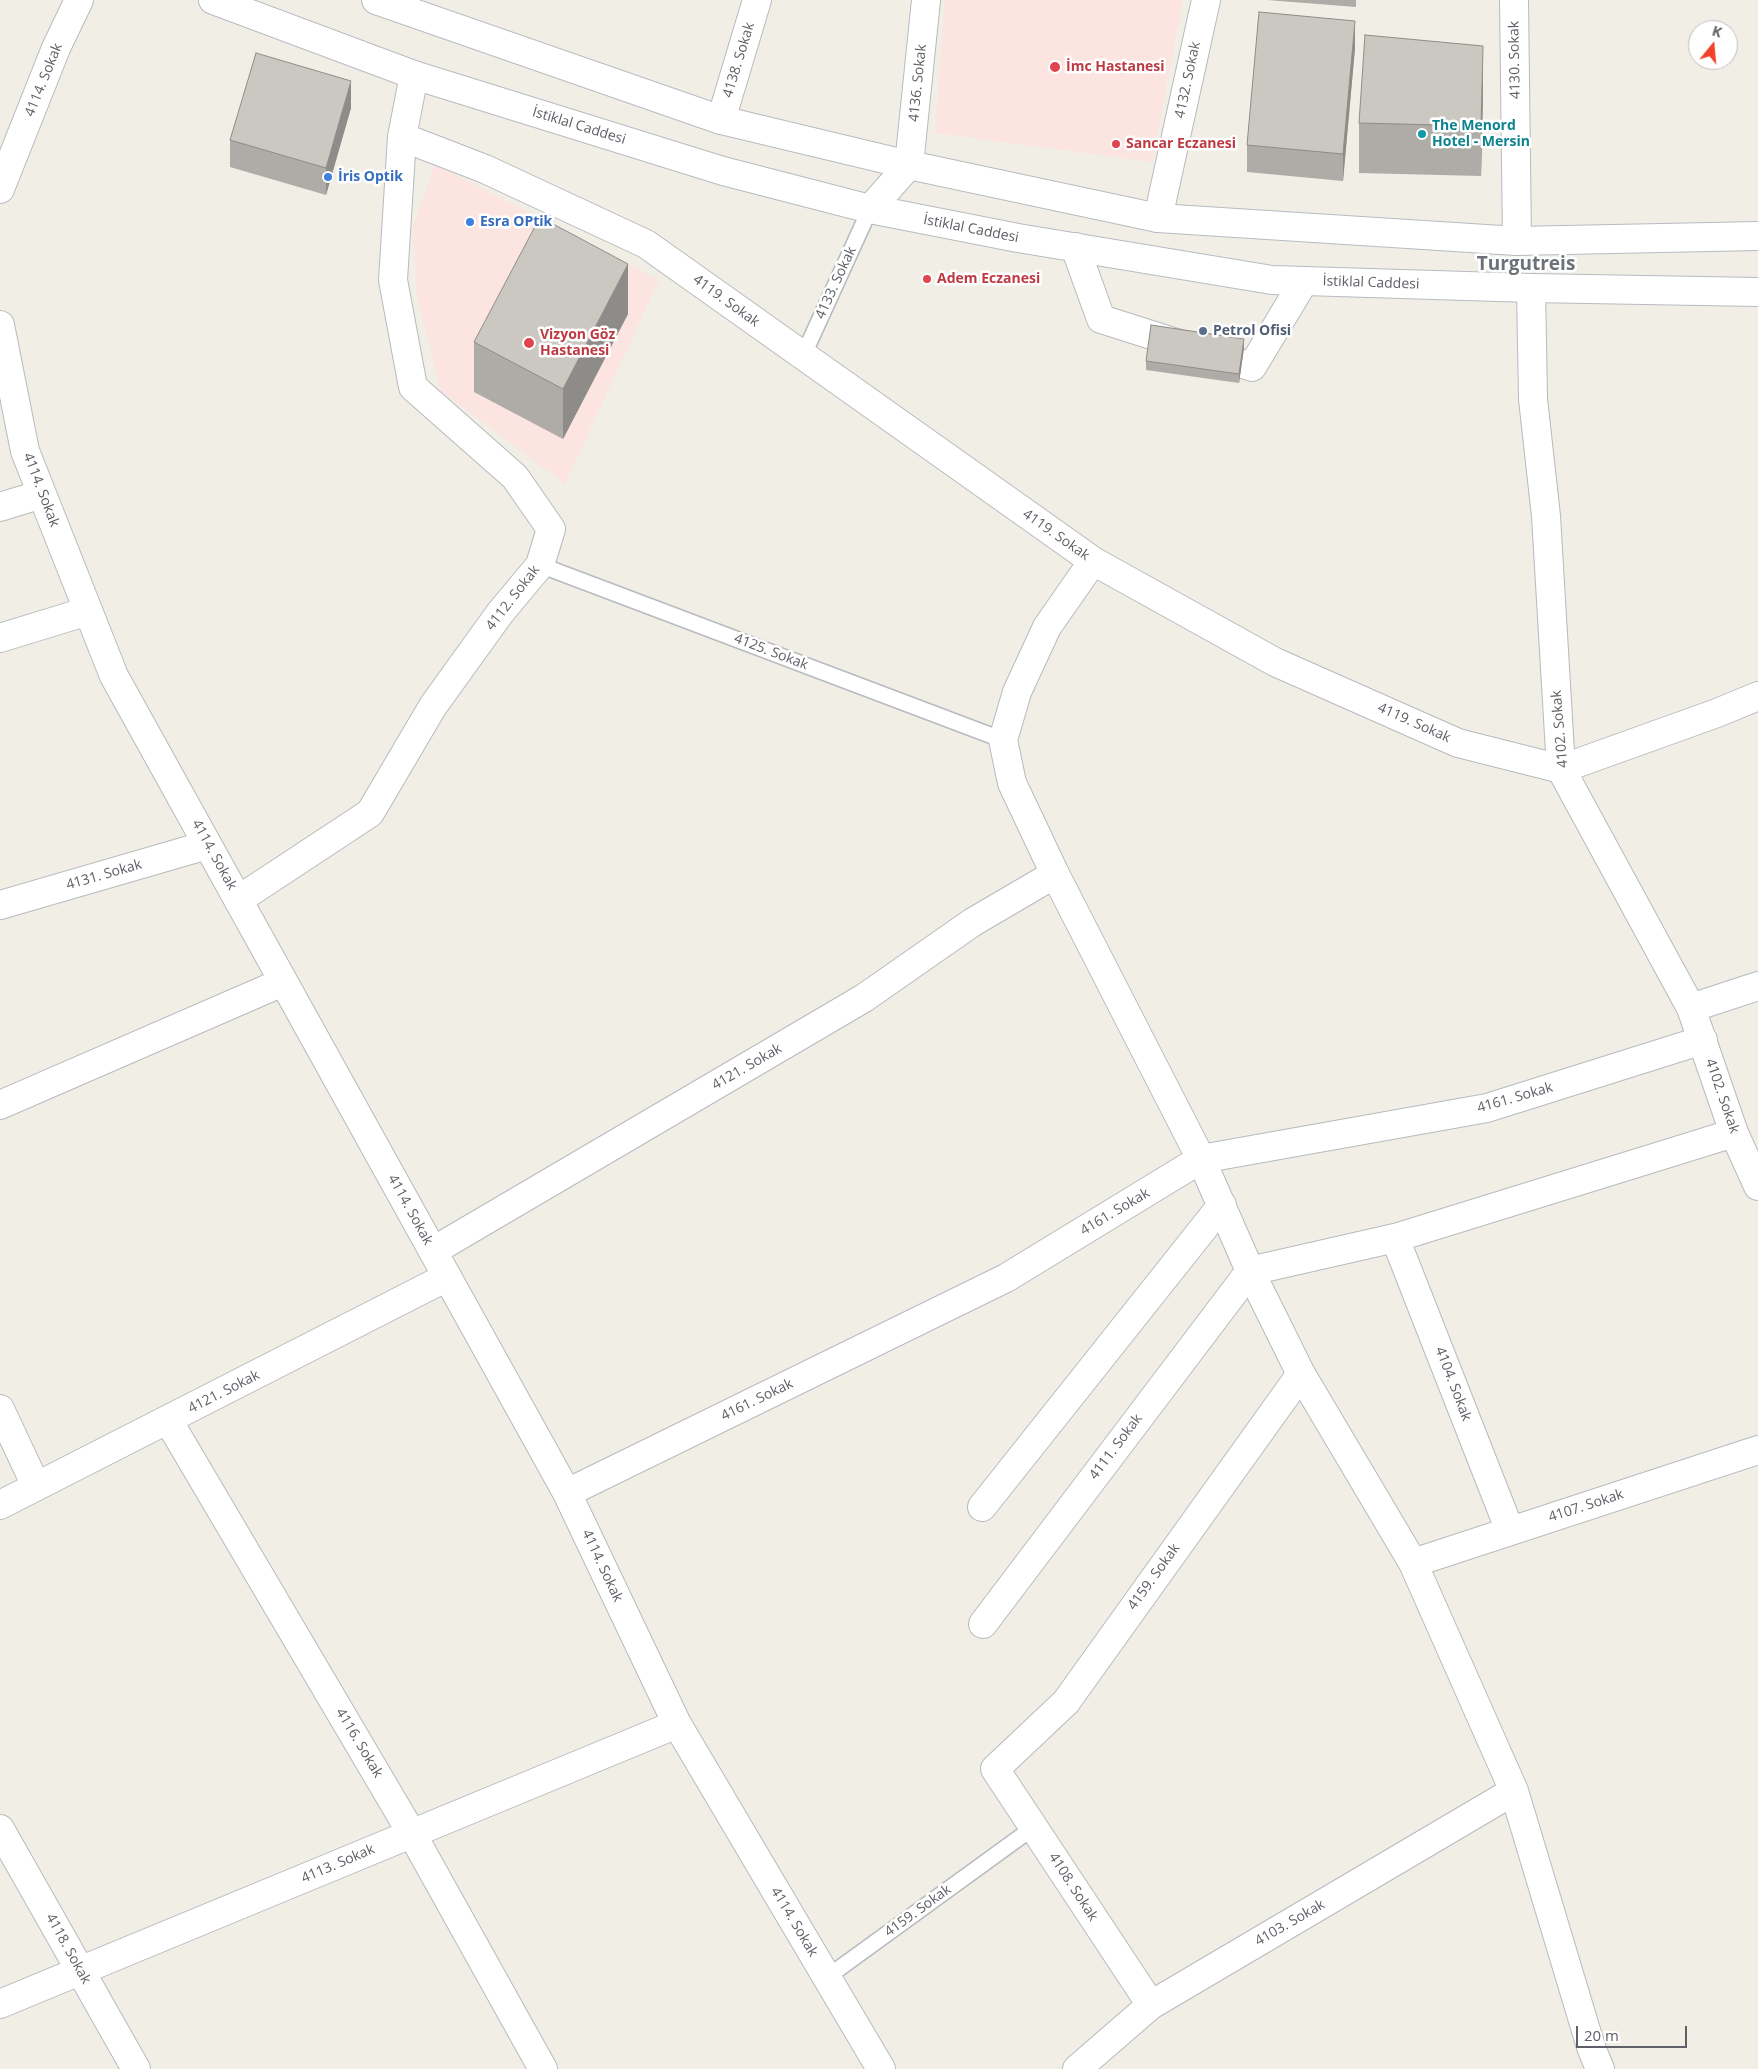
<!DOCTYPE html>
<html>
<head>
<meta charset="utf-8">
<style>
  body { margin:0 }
  #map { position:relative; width:1758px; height:2069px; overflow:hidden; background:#f0eee5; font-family:"Open Sans",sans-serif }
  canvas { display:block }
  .north { position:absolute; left:1688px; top:20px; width:50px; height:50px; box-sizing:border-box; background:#fff; border:1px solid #bebfc2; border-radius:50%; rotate:17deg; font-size:14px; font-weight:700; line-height:20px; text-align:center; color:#5d6066 }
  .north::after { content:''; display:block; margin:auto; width:18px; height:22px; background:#f0412a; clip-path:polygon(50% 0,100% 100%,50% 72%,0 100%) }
  .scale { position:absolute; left:1576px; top:2026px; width:111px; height:22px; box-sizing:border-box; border:2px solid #5d6066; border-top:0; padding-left:6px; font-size:15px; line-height:18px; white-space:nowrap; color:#5d6066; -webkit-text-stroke:4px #fff; paint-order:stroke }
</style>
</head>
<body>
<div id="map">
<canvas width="1758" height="2069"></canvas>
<div class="north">K</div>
<div class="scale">20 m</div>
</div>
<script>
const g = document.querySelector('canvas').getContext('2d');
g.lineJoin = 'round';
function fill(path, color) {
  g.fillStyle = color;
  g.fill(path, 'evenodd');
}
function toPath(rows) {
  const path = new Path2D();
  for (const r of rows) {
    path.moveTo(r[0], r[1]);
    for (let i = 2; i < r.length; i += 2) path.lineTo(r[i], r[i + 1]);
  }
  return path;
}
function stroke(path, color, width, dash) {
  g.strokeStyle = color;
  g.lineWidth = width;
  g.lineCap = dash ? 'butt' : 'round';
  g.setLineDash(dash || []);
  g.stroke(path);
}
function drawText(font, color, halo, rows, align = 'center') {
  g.font = font + ' "Open Sans",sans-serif';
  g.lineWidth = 5;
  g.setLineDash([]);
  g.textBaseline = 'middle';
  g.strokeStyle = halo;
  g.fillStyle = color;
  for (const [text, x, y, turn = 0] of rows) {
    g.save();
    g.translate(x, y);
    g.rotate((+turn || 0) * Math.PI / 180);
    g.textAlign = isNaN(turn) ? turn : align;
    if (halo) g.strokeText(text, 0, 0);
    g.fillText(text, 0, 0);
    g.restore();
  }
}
fill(toPath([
  [945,0,1183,0,1152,162,935,133],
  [435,164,659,280,565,484,441,391,417,296,413,227]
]), '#fce4e1');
const service = toPath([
  [803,356,870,209],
  [540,565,1003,740],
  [826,1978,1034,1827]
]);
const minor = toPath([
  [1514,0,1517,241],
  [721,120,757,0],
  [402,137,485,169,646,244,1093,561,1275,662,1458,743,1561,769,1717,713,1758,696],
  [909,165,926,0],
  [0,189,56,48,79,0],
  [1158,218,1206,0],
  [1075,247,1101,319,1252,367,1304,281],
  [1531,288,1533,399,1546,516,1561,769,1691,1008,1734,1133,1758,1186],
  [0,325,25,451,114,676,567,1493,677,1724,881,2069],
  [0,507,42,494],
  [1093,561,1047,627,1017,692,1003,740,1012,783,1055,874,1201,1159,1250,1271,1301,1374,1413,1563,1514,1791,1591,2047,1600,2069],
  [0,638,88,611],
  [238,900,370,813,433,706,500,613,540,565,551,529,515,477,413,387,393,280,402,137,414,75],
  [0,905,207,845],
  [1691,1008,1758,986],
  [0,1105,283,982],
  [1395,1238,1510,1531],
  [433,1251,864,998,973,922,1055,874],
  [0,1409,36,1486],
  [168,1420,412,1834,543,2069],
  [567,1493,1006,1278,1201,1159,1487,1108,1703,1040],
  [0,1505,447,1277],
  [982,1507,1222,1205],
  [1413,1563,1758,1450],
  [983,1624,1250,1271,1395,1238,1734,1133],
  [0,1829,136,2069],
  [0,2004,677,1724],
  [1151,2005,995,1769,1066,1702,1301,1374],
  [1077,2069,1151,2005,1514,1791]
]);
const secondary = toPath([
  [213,0,414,75,723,171,870,209,1018,238,1272,280,1531,288,1758,292],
  [376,0,721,120,909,165,1158,218,1517,241,1758,236],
  [870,209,909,165]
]);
stroke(service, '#b7babf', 18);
stroke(minor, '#b7babf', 30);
stroke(secondary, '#b8bbc1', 30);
stroke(service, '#fff', 15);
stroke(minor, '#fff', 28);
stroke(secondary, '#fff', 28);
fill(toPath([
  [1267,0,1356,0,1356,7],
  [1355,48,1343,181,1247,172,1247,145],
  [1483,96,1481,176,1359,173,1359,123],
  [351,108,326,195,230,167,230,140],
  [628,314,563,439,474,392,474,342],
  [1244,348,1239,383,1146,370,1146,361]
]), '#afaca7');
fill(toPath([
  [1355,21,1355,48,1343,181,1343,154],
  [1483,46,1483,96,1481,176,1481,126],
  [351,81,351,108,326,195,326,168],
  [628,264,628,314,563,439,563,389],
  [1244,339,1244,348,1239,383,1239,374]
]), '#8e8c88');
const building = toPath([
  [1259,12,1355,21,1343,154,1247,145,1259,12],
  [1365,35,1483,46,1481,126,1359,123,1365,35],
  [256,53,351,81,326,168,230,140,256,53],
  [540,217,628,264,563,389,474,342,540,217],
  [1151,325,1244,339,1239,374,1146,361,1151,325]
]);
fill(building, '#cbc8c2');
stroke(building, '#8e8c88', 1);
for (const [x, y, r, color] of [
  [1055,67,6,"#e0444e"],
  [1422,134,5,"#0f9aa8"],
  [1116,144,5,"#e0444e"],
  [328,177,5,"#3f7fe0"],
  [470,222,5,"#3f7fe0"],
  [927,279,5,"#e0444e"],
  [1203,331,5,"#5c6f8a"],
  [529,343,6,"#e0444e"]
]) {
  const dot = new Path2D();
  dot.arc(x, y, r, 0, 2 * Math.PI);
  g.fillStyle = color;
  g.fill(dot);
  stroke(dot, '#fff', 2);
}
drawText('14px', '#5d6066', '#fff', [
  ["4138. Sokak",739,60,-73],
  ["4130. Sokak",1515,60,-91],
  ["4114. Sokak",44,80,-68],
  ["4132. Sokak",1188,80,-78],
  ["4136. Sokak",918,83,-84],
  ["İstiklal Caddesi",579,126,17],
  ["İstiklal Caddesi",971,229,11],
  ["4133. Sokak",836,283,-65],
  ["İstiklal Caddesi",1371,283,2],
  ["4119. Sokak",726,301,36],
  ["4114. Sokak",41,490,69],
  ["4119. Sokak",1056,535,35],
  ["4112. Sokak",513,598,-52],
  ["4125. Sokak",771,652,21],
  ["4119. Sokak",1414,723,24],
  ["4102. Sokak",1560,729,-95],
  ["4114. Sokak",214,855,61],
  ["4131. Sokak",104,875,-16],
  ["4121. Sokak",747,1067,-30],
  ["4102. Sokak",1722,1096,71],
  ["4161. Sokak",1515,1098,-16],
  ["4114. Sokak",410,1210,61],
  ["4161. Sokak",1115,1212,-31],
  ["4104. Sokak",1453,1384,69],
  ["4121. Sokak",224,1392,-27],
  ["4161. Sokak",757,1400,-26],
  ["4111. Sokak",1116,1447,-53],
  ["4107. Sokak",1586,1506,-18],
  ["4114. Sokak",602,1566,65],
  ["4159. Sokak",1154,1577,-54],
  ["4116. Sokak",359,1743,59],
  ["4113. Sokak",338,1864,-23],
  ["4108. Sokak",1073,1887,57],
  ["4159. Sokak",918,1911,-36],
  ["4114. Sokak",794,1922,59],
  ["4103. Sokak",1290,1923,-30],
  ["4118. Sokak",68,1949,61]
]);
drawText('bold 14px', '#be3a42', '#fff', [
  ["İmc Hastanesi",1066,67],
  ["Sancar Eczanesi",1126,144],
  ["Adem Eczanesi",937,279],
  ["Vizyon Göz",540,335],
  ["Hastanesi",540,351]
], 'left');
drawText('bold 14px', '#0d838f', '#fff', [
  ["The Menord",1432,126],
  ["Hotel - Mersin",1432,142]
], 'left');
drawText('bold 14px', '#366cbe', '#fff', [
  ["İris Optik",338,177],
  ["Esra OPtik",480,222]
], 'left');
drawText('bold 14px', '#4e5e75', '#fff', [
  ["Petrol Ofisi",1213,331]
], 'left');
drawText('bold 19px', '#6d7278', '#fff', [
  ["Turgutreis",1526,265]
]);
</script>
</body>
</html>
